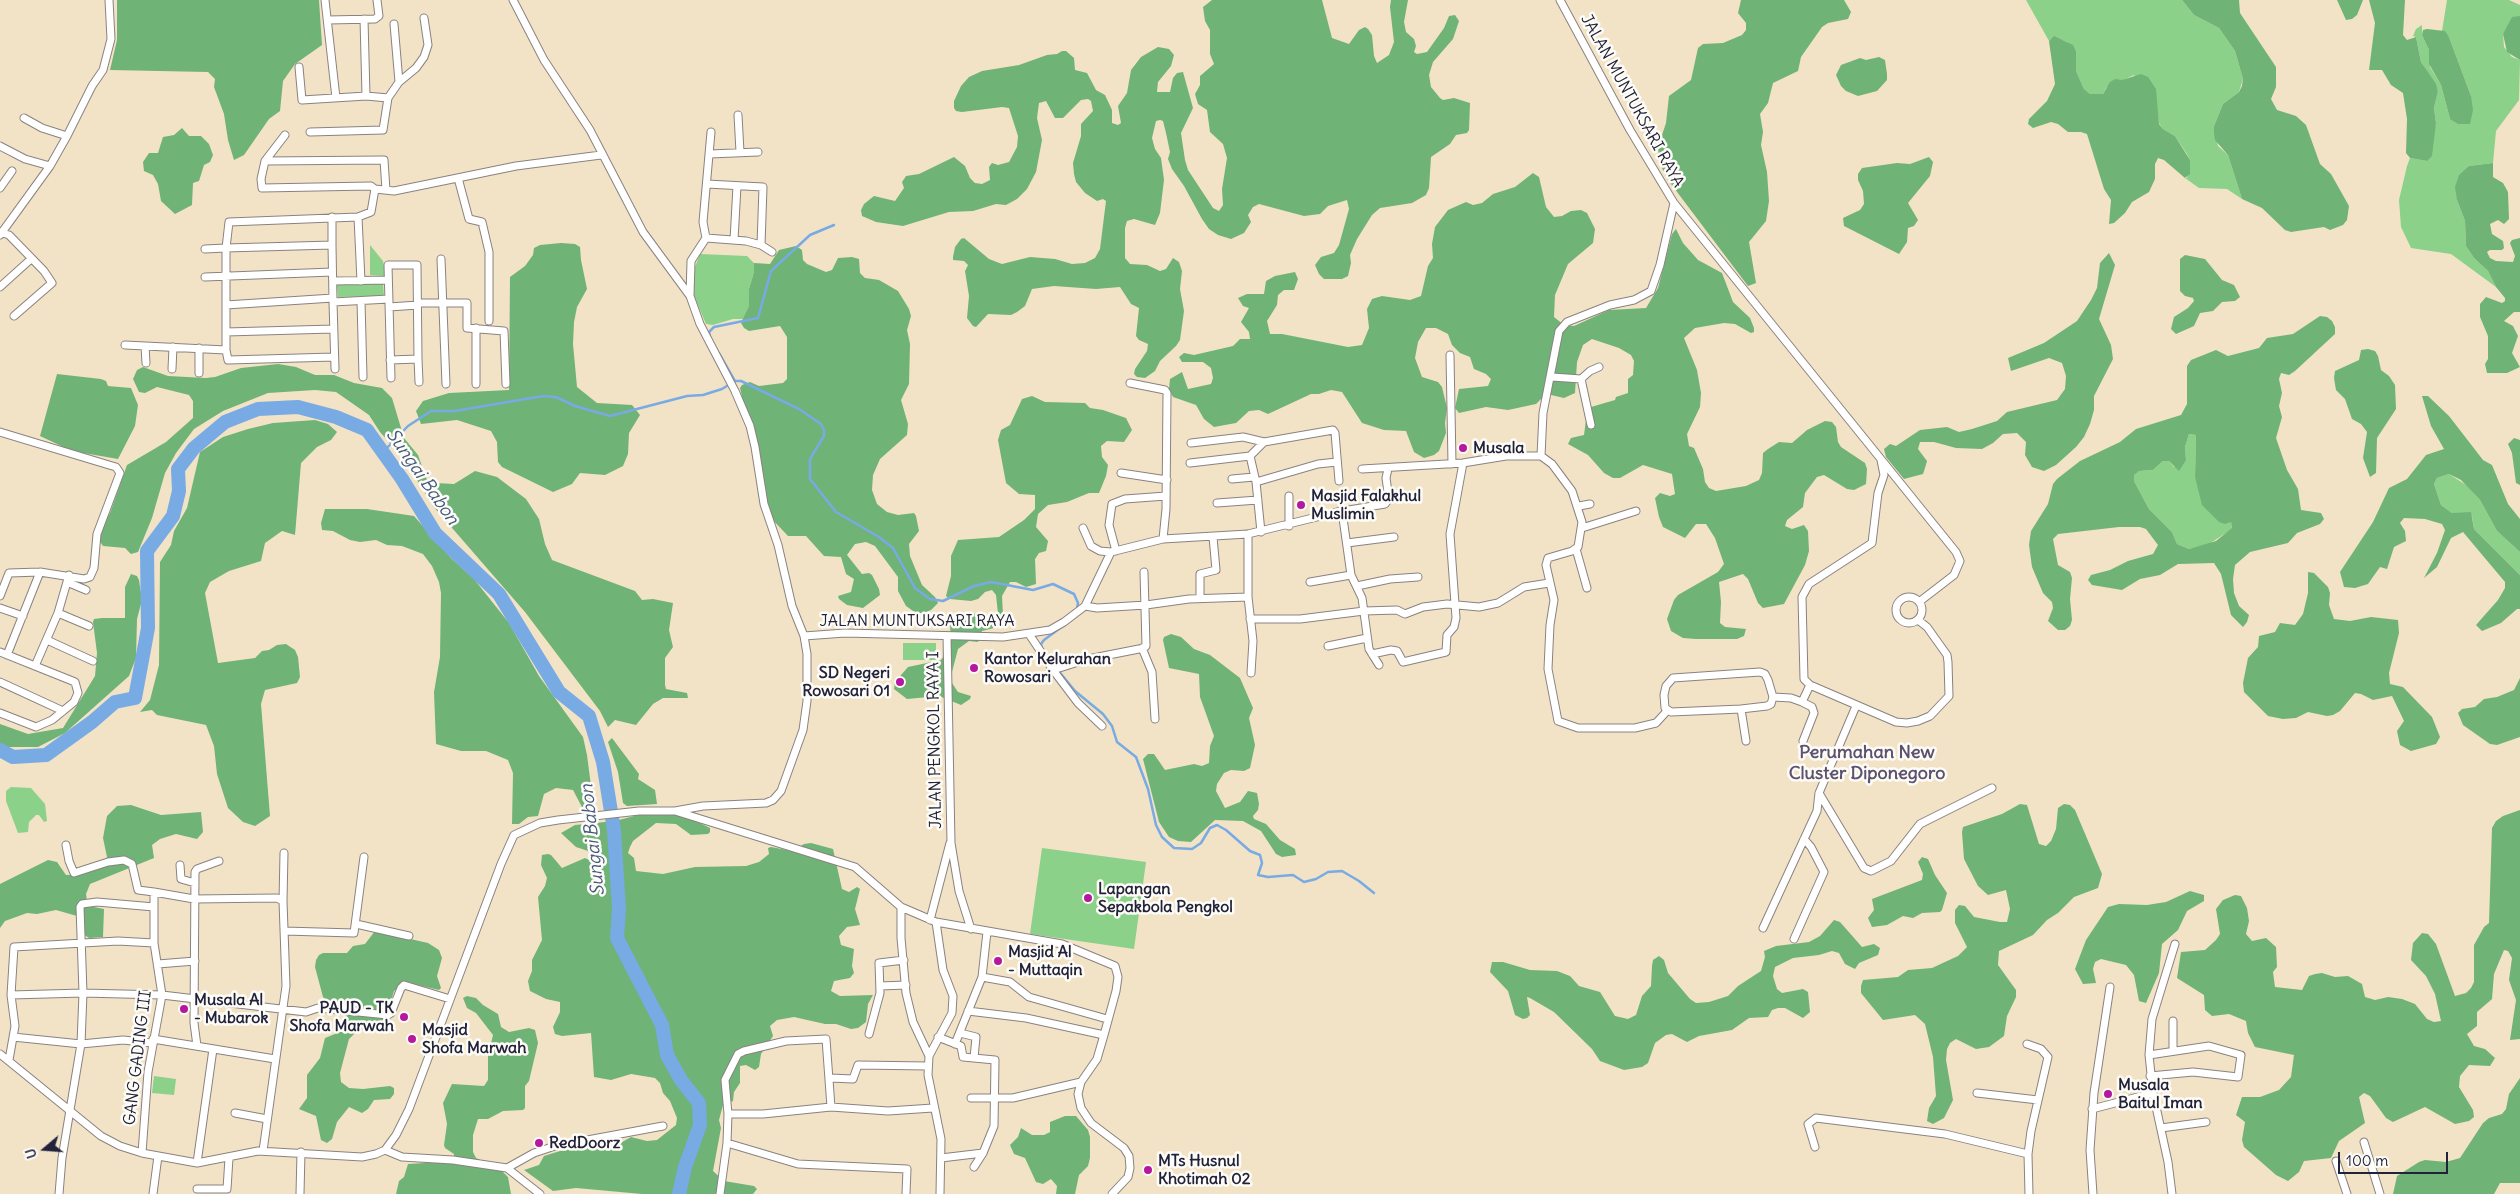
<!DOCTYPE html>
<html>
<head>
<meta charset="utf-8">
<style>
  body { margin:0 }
  #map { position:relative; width:2520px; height:1194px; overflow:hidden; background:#f2e3c7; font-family:Delius,sans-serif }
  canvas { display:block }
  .north { position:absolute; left:20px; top:1124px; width:50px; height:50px; -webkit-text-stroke:4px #fdfcf7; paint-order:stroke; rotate:252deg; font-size:14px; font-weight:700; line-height:20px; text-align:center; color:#22223b }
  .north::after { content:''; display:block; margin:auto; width:18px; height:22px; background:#22223b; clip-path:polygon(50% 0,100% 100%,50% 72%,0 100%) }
  .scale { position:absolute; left:2338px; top:1152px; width:110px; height:22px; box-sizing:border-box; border:2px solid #22223b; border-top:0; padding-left:6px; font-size:15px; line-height:18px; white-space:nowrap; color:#22223b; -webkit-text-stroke:4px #fdfcf7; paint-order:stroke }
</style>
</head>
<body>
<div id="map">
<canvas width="2520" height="1194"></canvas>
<div class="north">U</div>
<div class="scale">100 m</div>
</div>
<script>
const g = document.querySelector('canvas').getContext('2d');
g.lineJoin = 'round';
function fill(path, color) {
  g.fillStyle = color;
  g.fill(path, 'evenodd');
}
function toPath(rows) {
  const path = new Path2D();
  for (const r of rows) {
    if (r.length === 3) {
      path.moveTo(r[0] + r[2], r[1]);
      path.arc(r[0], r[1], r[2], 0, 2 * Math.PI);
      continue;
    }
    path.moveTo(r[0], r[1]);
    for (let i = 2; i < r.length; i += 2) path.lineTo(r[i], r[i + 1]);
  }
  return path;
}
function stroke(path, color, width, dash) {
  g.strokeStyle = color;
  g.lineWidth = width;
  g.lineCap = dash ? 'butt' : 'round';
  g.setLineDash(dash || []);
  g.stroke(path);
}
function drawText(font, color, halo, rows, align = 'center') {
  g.font = font + ' Delius,sans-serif';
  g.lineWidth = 5;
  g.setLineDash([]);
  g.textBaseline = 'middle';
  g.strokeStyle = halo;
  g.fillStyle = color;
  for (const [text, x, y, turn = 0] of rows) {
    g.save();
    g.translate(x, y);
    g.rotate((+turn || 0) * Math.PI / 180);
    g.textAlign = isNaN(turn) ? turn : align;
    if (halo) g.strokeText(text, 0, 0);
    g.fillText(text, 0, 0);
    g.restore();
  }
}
fill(toPath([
  [2026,0,2182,0,2194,15,2219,28,2235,51,2243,79,2239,92,2223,104,2214,126,2218,146,2228,155,2242,199,2227,189,2199,188,2185,178,2187,178,2190,160,2187,154,2175,136,2163,129,2159,123,2157,110,2134,75,2106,88,2103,94,2090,94,2084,89,2076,71,2076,51,2067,42,2054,37,2049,41],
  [2447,0,2509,0,2520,5,2520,16,2503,34,2504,47,2512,57,2520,60,2519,100,2496,131,2493,163,2469,166,2457,200,2465,221,2466,246,2474,258,2488,271,2496,287,2451,254,2411,248,2401,227,2399,200,2407,166,2410,158,2427,161,2436,123,2434,108,2438,90,2421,62,2416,37,2413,36,2416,29,2422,25,2422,35,2429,50,2430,67,2441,85,2450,119,2471,96,2449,37,2442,31],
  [370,245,383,261,386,276,370,275],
  [700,254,747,256,754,263,754,272,749,289,749,306,744,319,733,319,713,325,706,324,694,296,693,272],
  [383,283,384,296,338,297,337,285],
  [2189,434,2196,435,2195,477,2231,521,2232,529,2209,544,2189,549,2177,544,2172,532,2149,509,2134,481,2134,474,2139,471,2153,470,2163,461,2169,461,2174,467,2186,460,2185,447],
  [2449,474,2466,485,2480,500,2497,531,2520,552,2520,575,2474,529,2472,516,2452,513,2441,505,2434,484,2437,478],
  [903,643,936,643,936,660,903,660],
  [11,787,31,788,45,804,47,821,44,822,39,815,36,815,29,822,28,832,18,833,6,801,6,791],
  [1042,848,1146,862,1134,949,1030,934],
  [154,1076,176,1079,174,1095,152,1093]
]), '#8bd18a');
fill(toPath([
  [117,0,319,0,322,45,295,64,283,81,280,111,269,119,244,155,234,160,228,140,224,114,214,87,215,79,208,72,110,70,117,40],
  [1212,0,1322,0,1332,38,1349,44,1359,30,1365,27,1368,29,1372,35,1374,56,1377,63,1389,55,1394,42,1390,7,1391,0,1408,0,1404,22,1406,32,1414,39,1416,46,1414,52,1417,54,1427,52,1444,28,1449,16,1455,15,1459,21,1453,39,1433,62,1429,75,1431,87,1440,98,1443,100,1454,98,1470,103,1469,130,1467,133,1456,135,1450,144,1431,157,1429,188,1426,195,1412,203,1380,208,1372,215,1357,239,1350,255,1351,263,1348,276,1342,279,1324,279,1319,274,1315,265,1321,257,1334,253,1339,245,1349,209,1347,200,1328,206,1320,214,1304,216,1259,204,1253,207,1248,215,1251,222,1244,233,1231,239,1218,235,1209,229,1202,219,1184,186,1172,169,1168,159,1170,152,1166,133,1163,121,1160,120,1156,121,1152,138,1155,149,1161,158,1164,180,1160,213,1155,225,1134,219,1127,221,1125,228,1125,258,1130,264,1147,265,1160,271,1166,269,1173,258,1179,262,1182,271,1180,289,1184,311,1180,340,1176,346,1160,361,1155,371,1145,378,1137,377,1134,374,1135,369,1147,351,1148,344,1139,340,1136,336,1139,308,1131,304,1120,287,1096,289,1054,286,1032,289,1025,306,1017,312,1011,315,988,314,976,327,973,326,967,318,969,296,965,271,968,265,964,261,953,260,953,257,955,247,961,239,964,238,989,259,1002,264,1030,257,1055,259,1072,264,1085,263,1095,258,1100,249,1106,201,1103,199,1097,201,1085,193,1076,182,1074,174,1073,163,1081,136,1081,124,1093,111,1091,101,1088,99,1081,100,1063,118,1055,118,1046,101,1039,103,1037,118,1042,140,1036,172,1027,189,1017,199,1006,205,996,204,973,211,949,212,903,226,876,222,862,216,861,210,864,204,874,196,895,201,904,188,902,182,906,176,919,174,954,157,965,166,970,178,975,183,982,184,990,180,989,167,992,163,998,165,1009,162,1017,147,1018,136,1009,108,1002,107,962,112,956,111,954,108,954,101,961,86,969,77,982,71,1019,65,1047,55,1057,54,1062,51,1066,51,1074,58,1075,70,1087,73,1096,90,1105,95,1112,110,1112,123,1118,125,1121,123,1118,106,1127,93,1131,70,1141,57,1158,47,1169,49,1174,55,1171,66,1158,82,1157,92,1170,92,1173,78,1177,73,1183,72,1193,108,1181,133,1185,160,1188,170,1213,208,1219,211,1223,205,1222,189,1227,158,1223,144,1210,132,1207,110,1198,104,1195,94,1200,85,1200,76,1214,64,1210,54,1210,30,1205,21,1203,7],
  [1741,0,1844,0,1851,12,1848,19,1828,23,1822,27,1801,57,1798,71,1773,83,1768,103,1760,114,1763,132,1761,145,1767,172,1769,201,1766,221,1749,242,1756,283,1748,286,1668,180,1660,164,1658,147,1666,123,1669,96,1691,80,1698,48,1703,44,1723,43,1742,35,1746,30,1746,23,1738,13],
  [2182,0,2239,0,2240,13,2276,67,2276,87,2271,99,2277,110,2296,116,2306,125,2320,164,2331,174,2349,206,2347,220,2343,225,2330,230,2324,227,2291,232,2285,230,2262,208,2242,199,2228,155,2215,140,2214,133,2214,126,2223,104,2239,92,2242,86,2243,79,2235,51,2219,28,2194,15],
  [2337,0,2363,0,2357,15,2352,19,2346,20],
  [2369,0,2405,0,2403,35,2407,40,2416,37,2421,62,2436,84,2438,91,2434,108,2436,123,2432,156,2427,161,2410,158,2406,153,2407,119,2403,93,2391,85,2382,70,2369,70,2375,23],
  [2520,14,2520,60,2507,52,2503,34,2512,17,2520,16],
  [2427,29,2445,31,2449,37,2471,96,2473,110,2470,124,2458,124,2450,119,2441,85,2429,64,2429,50,2422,35,2423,30],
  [2054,36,2073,45,2076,51,2076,71,2084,89,2090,94,2103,94,2110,82,2115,79,2122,80,2141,74,2148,77,2156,89,2159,124,2163,129,2175,136,2190,160,2190,174,2185,178,2164,160,2158,158,2155,164,2155,179,2149,192,2132,202,2125,213,2114,223,2109,224,2111,200,2104,189,2087,134,2081,132,2068,132,2058,124,2051,122,2033,128,2028,124,2029,119,2047,101,2055,84,2049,41],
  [1879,57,1885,60,1887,74,1887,80,1877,91,1858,96,1846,91,1841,86,1836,75,1841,65,1860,58,1866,60],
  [182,128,189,136,201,136,209,144,213,155,210,162,204,165,199,181,193,183,192,205,175,214,161,201,158,184,153,175,144,171,143,162,149,153,158,153,163,137,174,135],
  [1929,157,1933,162,1930,176,1908,203,1918,220,1914,226,1908,228,1907,242,1899,254,1844,226,1843,218,1860,210,1864,204,1863,191,1858,180,1858,174,1862,168,1897,163,1910,164],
  [2493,163,2493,177,2503,183,2508,192,2509,219,2504,224,2498,220,2490,224,2492,234,2503,241,2504,248,2502,250,2490,250,2487,252,2490,258,2496,261,2513,262,2515,256,2510,243,2512,240,2520,238,2520,312,2514,312,2504,321,2513,326,2518,336,2512,353,2520,367,2507,373,2487,373,2485,364,2488,359,2488,336,2480,317,2480,304,2486,297,2502,303,2505,301,2505,298,2496,287,2488,271,2474,258,2466,246,2465,221,2457,200,2455,187,2459,175,2469,166],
  [1533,173,1539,177,1546,207,1554,217,1562,216,1571,211,1581,210,1587,213,1595,229,1593,243,1568,264,1555,295,1554,317,1564,325,1574,326,1609,310,1646,308,1658,288,1672,234,1676,229,1683,243,1698,260,1722,273,1733,302,1750,318,1754,328,1754,332,1751,333,1735,324,1724,323,1695,328,1684,338,1697,370,1701,393,1700,407,1687,434,1689,446,1694,448,1703,469,1705,482,1709,488,1716,491,1746,486,1759,480,1762,473,1763,453,1768,449,1779,442,1792,443,1807,430,1825,421,1832,422,1836,427,1838,442,1841,447,1865,463,1867,469,1866,484,1854,490,1847,489,1824,475,1817,477,1805,493,1803,507,1787,520,1785,526,1792,529,1804,525,1808,531,1809,551,1805,565,1784,604,1763,608,1758,603,1748,579,1743,574,1719,582,1721,602,1720,623,1725,627,1746,629,1744,636,1737,639,1696,639,1683,638,1671,631,1667,619,1674,600,1678,595,1718,572,1724,564,1715,538,1706,524,1696,524,1685,538,1663,527,1659,517,1655,498,1660,493,1670,496,1675,494,1672,474,1643,465,1620,478,1613,478,1604,473,1588,455,1568,444,1571,438,1584,435,1587,412,1591,407,1615,400,1616,397,1628,393,1628,379,1633,375,1634,361,1631,355,1619,348,1592,339,1583,345,1577,362,1575,393,1564,398,1551,395,1541,399,1536,404,1508,410,1486,407,1459,413,1455,408,1459,389,1488,386,1491,379,1486,374,1474,369,1470,357,1460,353,1452,345,1448,334,1436,328,1426,328,1418,342,1415,358,1422,377,1438,382,1442,387,1447,408,1445,423,1446,433,1439,451,1434,455,1424,458,1414,452,1406,431,1384,430,1362,423,1342,392,1331,390,1319,394,1311,394,1268,414,1259,410,1249,411,1236,423,1214,427,1204,419,1196,405,1173,397,1169,389,1170,379,1182,372,1188,389,1211,384,1213,378,1211,368,1203,362,1182,362,1179,357,1184,353,1194,355,1233,346,1240,339,1250,339,1249,332,1241,322,1249,308,1243,306,1238,298,1247,294,1264,294,1266,281,1275,276,1295,272,1298,279,1294,290,1284,290,1278,295,1277,305,1267,321,1270,334,1282,334,1348,347,1362,345,1369,328,1367,309,1372,299,1382,296,1410,300,1421,296,1428,266,1433,258,1432,244,1435,227,1448,210,1466,202,1473,205,1482,203,1493,194,1515,187],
  [561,243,575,244,580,247,581,260,587,289,577,307,574,322,573,344,577,387,597,403,632,405,640,415,629,433,628,454,623,466,605,475,580,473,572,484,553,492,502,467,498,462,497,442,491,431,457,420,421,424,416,411,423,401,449,393,509,390,510,277,525,266,533,255,534,248,540,245],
  [796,246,802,250,803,260,807,264,826,272,832,270,838,258,852,257,859,259,860,273,865,278,879,280,898,291,909,309,911,316,907,330,910,344,909,384,901,400,908,424,907,435,880,459,873,475,872,490,877,504,887,512,898,515,914,513,916,516,919,531,909,544,910,556,922,585,935,597,938,603,931,610,924,613,916,613,906,606,898,591,898,577,875,546,866,542,855,544,847,555,862,574,869,573,872,575,879,589,880,595,863,608,847,605,839,599,838,596,851,592,854,579,846,574,841,557,824,556,806,536,788,536,770,517,740,388,742,385,750,382,759,386,783,383,787,379,787,337,780,326,749,331,744,328,741,323,749,306,749,289,754,272,754,263,770,264,779,250],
  [2109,253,2115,265,2099,319,2111,345,2113,359,2094,396,2094,410,2090,424,2084,437,2076,447,2056,465,2044,471,2032,467,2025,455,2026,442,2017,433,2003,434,1993,443,1982,449,1956,448,1934,442,1920,442,1918,449,1927,461,1925,468,1923,474,1904,479,1886,457,1884,449,1890,444,1896,446,1920,430,1947,427,1959,432,1972,429,1997,421,2007,412,2057,400,2065,389,2066,376,2062,363,2049,358,2011,371,2008,358,2044,343,2077,321,2091,300,2097,288,2100,263],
  [2185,255,2205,259,2222,280,2234,285,2240,297,2235,301,2222,302,2213,311,2200,313,2194,326,2176,334,2171,329,2174,317,2188,308,2194,301,2193,298,2185,296,2180,291,2180,259],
  [2320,316,2327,317,2332,321,2335,327,2335,334,2295,371,2289,375,2281,373,2279,379,2282,393,2279,406,2282,417,2276,438,2287,470,2298,489,2301,510,2321,513,2324,519,2320,524,2297,533,2288,543,2250,552,2235,565,2233,579,2234,593,2239,606,2249,615,2247,622,2243,627,2231,615,2221,574,2214,563,2178,564,2160,575,2140,579,2122,590,2092,585,2088,580,2091,575,2110,570,2128,561,2153,554,2158,545,2146,529,2140,527,2119,527,2058,534,2053,539,2058,565,2070,572,2072,578,2070,599,2072,620,2070,626,2065,630,2058,630,2048,621,2053,608,2052,602,2043,593,2032,567,2029,545,2031,531,2048,504,2053,484,2057,479,2080,461,2120,442,2136,429,2181,415,2187,404,2187,366,2191,360,2216,350,2228,356,2259,348,2267,338,2293,334],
  [2189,434,2196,435,2195,477,2202,505,2219,522,2225,524,2231,522,2232,528,2216,541,2189,549,2177,544,2172,532,2149,509,2134,481,2134,475,2139,471,2153,470,2163,461,2169,461,2179,471,2186,460,2185,447],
  [2368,349,2375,351,2378,356,2381,370,2389,376,2395,385,2396,409,2377,438,2376,473,2370,477,2363,458,2367,432,2361,424,2352,419,2345,399,2336,390,2334,378,2335,371,2359,360,2361,350],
  [278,364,296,367,315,375,334,375,354,383,382,388,392,398,404,438,418,455,427,480,436,483,454,484,475,471,497,477,526,499,539,519,545,544,552,560,635,591,642,600,653,599,673,603,669,630,673,647,665,658,665,685,666,689,687,693,688,698,663,698,653,704,636,725,615,720,608,727,600,711,525,612,433,506,404,459,380,432,369,415,336,392,315,390,268,393,223,411,194,429,176,453,165,473,152,518,138,552,131,554,125,548,103,546,99,540,101,528,110,513,127,465,166,442,193,418,193,401,189,395,157,387,145,393,139,392,133,379,137,370,143,367,168,376,206,378,215,377,241,368],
  [57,374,101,379,106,381,108,386,131,388,138,405,135,426,118,459,72,451,40,436],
  [1032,396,1045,402,1085,403,1090,408,1103,410,1126,418,1132,430,1124,442,1107,441,1101,446,1102,457,1108,465,1106,476,1099,493,1089,493,1067,502,1048,505,1038,514,1036,527,1048,541,1046,551,1039,553,1035,559,1036,584,1026,587,1016,582,1010,582,1002,596,1003,616,999,623,994,628,982,631,978,642,969,641,958,649,952,672,952,683,958,692,971,696,970,699,961,705,939,696,907,699,894,689,895,682,908,667,941,660,951,645,950,623,955,618,977,613,993,618,998,614,996,595,992,590,985,592,978,599,971,601,950,599,946,596,951,576,951,556,958,540,999,537,1024,520,1035,509,1035,495,1019,494,1006,483,998,440,1001,430,1010,425,1022,399],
  [2422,396,2428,396,2449,416,2483,460,2492,465,2508,504,2520,519,2520,552,2497,531,2480,500,2461,480,2449,474,2437,478,2434,484,2441,505,2452,513,2471,512,2474,529,2520,575,2520,609,2517,609,2501,623,2482,631,2476,625,2498,600,2505,588,2505,582,2463,532,2451,538,2437,567,2424,578,2437,553,2445,530,2442,524,2425,519,2404,518,2400,523,2405,531,2406,541,2394,547,2387,569,2380,567,2368,584,2355,588,2344,587,2340,572,2373,522,2389,488,2407,479,2426,455,2444,449,2431,426],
  [315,420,328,424,337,432,331,440,317,447,301,463,295,535,282,531,265,543,261,561,229,571,210,582,205,593,218,663,255,658,262,651,269,650,277,645,286,644,295,650,298,657,300,677,297,683,265,690,261,704,270,816,255,826,243,822,228,808,217,774,214,746,206,725,157,715,152,710,140,712,150,700,159,665,160,562,171,545,174,531,187,508,200,452,223,437,248,429,273,423],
  [2514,438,2520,440,2520,485,2516,483,2512,453,2508,444],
  [325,509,367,509,414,516,451,558,474,579,509,623,539,676,583,737,587,755,594,809,586,811,583,809,573,790,556,788,544,794,538,816,528,817,519,824,512,824,513,773,508,760,486,751,461,751,436,744,434,692,440,657,441,593,439,582,432,566,423,554,402,546,387,545,376,540,360,542,350,540,333,531,322,530,321,523],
  [2308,572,2314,573,2328,587,2330,593,2329,605,2334,619,2350,621,2371,617,2398,620,2399,633,2389,673,2390,684,2403,687,2432,717,2440,737,2436,744,2411,751,2400,745,2397,731,2404,721,2392,696,2373,700,2361,694,2355,693,2340,711,2333,715,2327,716,2308,712,2296,718,2283,719,2268,716,2244,692,2243,683,2248,658,2258,647,2259,636,2275,632,2280,623,2295,625,2303,614,2308,593],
  [131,574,137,576,139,580,142,600,137,619,136,658,129,676,65,733,38,747,2,747,0,745,0,724,28,734,63,728,95,676,97,653,93,622,94,619,102,618,125,618,125,587],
  [1171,634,1181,637,1194,649,1210,655,1240,678,1253,708,1249,718,1255,745,1250,768,1244,771,1231,770,1224,773,1217,784,1216,791,1225,808,1240,802,1248,791,1257,793,1259,804,1258,810,1253,816,1254,819,1266,824,1280,840,1295,849,1296,855,1282,857,1276,854,1261,831,1243,821,1215,820,1191,842,1178,841,1169,837,1159,822,1143,759,1148,754,1154,754,1165,770,1194,764,1202,766,1209,763,1210,746,1214,736,1200,697,1199,674,1169,668,1163,640,1164,637],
  [2520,678,2520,737,2497,745,2490,744,2463,725,2458,713,2462,709,2475,707,2484,699,2497,697,2514,690],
  [612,738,639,774,638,779,655,790,657,804,627,806,623,803,618,772,608,742],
  [2020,804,2027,805,2039,844,2046,846,2051,841,2056,829,2058,808,2064,804,2070,805,2075,810,2102,874,2098,888,2074,897,2058,913,2047,920,2033,935,1999,951,1998,965,2016,990,2016,997,2007,1016,2004,1036,1989,1047,1976,1049,1956,1039,1950,1043,1947,1049,1946,1060,1953,1100,1944,1118,1933,1124,1927,1121,1929,1108,1936,1096,1933,1057,1925,1024,1915,1015,1883,1020,1861,993,1861,986,1863,980,1898,977,1908,970,1932,968,1958,956,1967,947,1955,923,1955,910,1959,905,1965,906,1974,917,2000,922,2007,922,2010,909,2006,890,1988,895,1978,886,1964,859,1962,832,1963,827,2002,814],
  [131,805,161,815,201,812,203,832,197,839,176,834,160,839,152,845,154,858,90,884,86,894,87,901,94,907,104,909,103,937,89,938,83,934,77,916,56,910,37,914,27,913,5,921,0,928,0,884,48,860,57,862,66,875,78,875,105,863,107,857,103,838,107,816,117,806],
  [2520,810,2520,1039,2510,1040,2516,1000,2509,980,2512,958,2508,951,2504,950,2494,974,2492,999,2477,1012,2477,1026,2467,1034,2474,1046,2485,1049,2495,1058,2490,1066,2469,1065,2460,1076,2459,1087,2473,1110,2474,1117,2469,1121,2455,1124,2425,1107,2393,1122,2386,1118,2370,1096,2364,1093,2359,1097,2365,1123,2339,1141,2331,1158,2304,1161,2299,1172,2288,1181,2276,1175,2244,1147,2242,1140,2245,1122,2236,1115,2242,1097,2260,1097,2279,1090,2291,1077,2294,1055,2255,1047,2248,1033,2246,1021,2229,1014,2212,1016,2205,1010,2204,995,2177,978,2181,952,2205,950,2216,940,2220,934,2216,909,2223,900,2235,895,2241,896,2247,908,2249,921,2246,934,2252,941,2266,938,2276,947,2277,967,2273,972,2275,987,2302,990,2309,976,2315,974,2322,973,2335,977,2348,976,2362,984,2365,997,2375,1000,2388,997,2402,999,2415,1004,2427,1019,2434,1022,2441,1021,2435,994,2426,976,2411,960,2413,943,2422,933,2428,934,2436,944,2455,996,2466,993,2471,988,2474,982,2474,945,2484,927,2489,923,2492,828,2496,821,2503,816],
  [674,813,686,816,710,828,710,832,708,834,691,835,676,824,656,823,633,841,630,847,628,853,634,858,636,871,663,874,695,867,746,866,759,862,769,854,768,848,771,847,792,851,804,844,811,843,833,849,842,889,849,892,857,887,860,889,855,909,860,925,847,927,839,936,841,945,854,949,852,966,854,973,850,978,834,981,831,991,840,996,873,995,868,1004,866,1022,858,1028,851,1029,836,1024,825,1024,794,1017,777,1020,770,1026,773,1036,761,1054,759,1067,755,1070,746,1065,740,1066,740,1083,734,1092,733,1101,723,1105,719,1120,721,1128,713,1171,724,1181,754,1186,757,1189,753,1194,642,1194,576,1188,553,1191,524,1170,539,1165,544,1156,560,1151,601,1143,617,1145,631,1137,647,1141,657,1140,676,1125,677,1118,670,1101,663,1093,660,1083,655,1078,631,1074,611,1080,594,1077,591,1033,562,1036,555,1034,553,1027,560,1012,560,1002,546,999,530,991,528,981,532,971,532,960,542,940,538,897,545,886,547,878,541,865,542,855,548,854,551,855,562,868,585,858,600,865,600,855,576,847,561,833,575,825,615,821,638,815],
  [1922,857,1928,859,1935,875,1947,893,1942,910,1940,912,1922,913,1913,918,1903,916,1887,925,1872,927,1868,918,1874,910,1872,899,1922,880,1923,874,1918,862],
  [2190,891,2204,895,2204,901,2187,911,2178,930,2162,944,2159,973,2146,1003,2139,1001,2134,975,2126,965,2101,959,2095,962,2093,969,2096,983,2083,984,2075,969,2086,940,2108,907,2119,904,2147,905,2166,902],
  [1834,920,1840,922,1862,947,1874,944,1880,948,1878,955,1859,963,1855,969,1845,964,1839,953,1832,951,1819,955,1793,958,1775,967,1773,976,1777,989,1782,993,1803,989,1808,992,1810,1012,1803,1018,1785,1008,1778,1008,1772,1010,1768,1017,1749,1018,1732,1030,1699,1036,1687,1042,1672,1034,1666,1035,1655,1043,1648,1063,1642,1067,1624,1070,1600,1061,1592,1049,1554,1012,1530,998,1527,997,1530,1015,1527,1018,1523,1019,1515,1015,1508,991,1490,972,1492,962,1503,962,1530,970,1557,971,1570,976,1579,986,1600,992,1615,1016,1628,1019,1636,1015,1642,996,1651,986,1652,966,1653,960,1659,956,1664,960,1668,973,1690,999,1696,1003,1709,1002,1728,996,1738,986,1761,971,1765,957,1764,951,1776,946,1809,942,1820,936],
  [375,931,428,943,439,950,442,958,437,976,441,988,439,990,405,982,394,991,385,1020,379,1029,358,1030,349,1039,340,1073,341,1082,349,1088,363,1089,390,1086,394,1088,394,1094,390,1099,374,1100,368,1109,362,1113,349,1107,337,1122,332,1139,327,1143,321,1140,316,1116,299,1109,307,1098,307,1075,320,1058,325,1038,335,1034,347,1018,345,1008,337,1003,327,1001,323,997,315,967,316,960,319,955,323,953,347,953,353,946,365,944],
  [467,996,476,998,483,1005,498,1014,501,1027,509,1032,529,1028,535,1030,538,1043,529,1081,525,1086,525,1108,523,1110,503,1111,488,1119,478,1119,473,1135,473,1152,476,1158,499,1168,508,1177,511,1194,396,1194,399,1181,404,1177,408,1164,441,1162,454,1158,454,1154,445,1148,444,1145,447,1124,443,1103,452,1084,484,1086,488,1080,488,1056,493,1035,476,1013,467,1008,463,998],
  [2520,1078,2520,1183,2500,1183,2494,1194,2393,1194,2397,1176,2419,1162,2425,1160,2446,1162,2460,1158,2483,1123,2489,1118,2502,1114,2506,1109,2509,1094],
  [1065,1116,1076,1116,1088,1130,1090,1137,1090,1158,1088,1166,1079,1175,1075,1194,1056,1194,1057,1186,1051,1179,1043,1184,1036,1182,1025,1158,1014,1154,1010,1145,1018,1137,1021,1128,1032,1135,1044,1135,1050,1132,1050,1122]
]), '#70b376');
stroke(toPath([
  [710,337,709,332,714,327,758,318,771,271,810,235,834,225],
  [719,353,735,381],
  [383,452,408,426,431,411,455,411,543,396,556,397,575,406,610,416,687,396,703,395,722,389,735,381,741,381,799,409,821,424,824,430,824,436,810,459,810,479,836,512,879,537,893,548,915,588,930,599,943,601,974,586,991,582,1033,590,1053,584,1074,594,1078,603,1077,609],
  [1042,649,1041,644,1044,640,1071,620],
  [1048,658,1075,691,1103,714,1112,726,1117,742,1136,757,1148,789,1156,825,1162,837,1174,848,1192,849,1201,843,1210,828,1217,825,1226,830,1250,851,1260,855,1262,863,1258,875,1268,877,1293,875,1304,882,1316,879,1328,872,1342,871,1359,881,1374,893]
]), '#78aae4', 2.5);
stroke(toPath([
  [0,750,13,757,46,755,92,722,115,702,135,698,148,628,147,551,173,516,179,491,178,469,194,448,225,422,258,409,298,407,336,417,367,430,402,479,435,533,499,594,559,692,589,716,603,762,614,830,619,909,617,938,662,1025,667,1055,681,1080,699,1103,700,1125,685,1167,679,1194]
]), '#78aae4', 14);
const street = toPath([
  [325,0,336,98],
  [364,19,366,96],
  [328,20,375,19,379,16,377,0],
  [394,24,399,82],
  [299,67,302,100,366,96,388,98],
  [738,115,740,152],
  [24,118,42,128,67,136],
  [310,132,383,130,388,98,399,82,416,68,424,57,428,45,424,18],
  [285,135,265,161,261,179,262,188,371,186,375,189,394,191,516,166,601,155],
  [0,146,25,159,50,166],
  [710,154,758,152],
  [265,161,384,160,386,190],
  [458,178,469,219,482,222,489,252,489,321],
  [707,184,763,187,761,245],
  [0,188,12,171],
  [1674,203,1956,552,1960,561,1954,575,1919,602],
  [358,217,361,281],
  [0,232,9,235,44,271,52,283,14,316],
  [0,235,50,166,67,136,92,86,103,70,111,39,109,0],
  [706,238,746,241,761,245,772,252],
  [734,240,737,186],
  [332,245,333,301],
  [205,249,226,248,229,222,358,217,371,212,375,189],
  [441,259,446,384],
  [205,277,332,272],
  [333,281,388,280],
  [0,287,31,259],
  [690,296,691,261,706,238,703,222,711,132],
  [361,301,363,377],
  [418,303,467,303,467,328,504,331,506,384],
  [226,305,333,298],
  [389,307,418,305],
  [226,332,333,329],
  [125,345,226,350,226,248,332,245,332,217],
  [145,346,146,363],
  [226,350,228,360,334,357],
  [1450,355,1452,464],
  [390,360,418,359,419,382],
  [172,369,173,347],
  [335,369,333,302,389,299],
  [199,373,199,348],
  [1552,377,1581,379,1591,425],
  [391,378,388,265,417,265,418,359],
  [1581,379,1590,371,1599,367],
  [1130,383,1165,390,1167,393,1166,509,1163,539],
  [476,384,476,328],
  [0,432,109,465,116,467,120,473,97,534,94,568,90,577,84,579,40,572,7,655],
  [1191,443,1243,437,1264,442],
  [1541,456,1543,413,1559,331,1567,322,1610,305,1634,300,1651,291,1660,265,1674,203,1630,130,1560,0],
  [1541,456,1552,464,1572,491,1582,522,1578,547,1572,551,1548,558,1546,565,1554,600,1550,625,1548,669,1558,721,1578,728,1635,728,1656,723,1667,711],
  [1881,460,1884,475,1878,493,1872,543,1809,584,1802,597,1804,679,1810,685,1896,722,1907,723,1918,721,1930,716,1949,696,1948,662,1947,655,1927,627,1918,620],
  [1190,463,1250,456],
  [1362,469,1463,463,1506,456,1541,456],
  [1121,473,1167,480],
  [1232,479,1254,477],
  [1256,482,1318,464,1337,462],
  [1289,496,1289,526],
  [1217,503,1258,500],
  [1579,506,1590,504],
  [1342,511,1351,575,1362,598,1369,649,1379,665],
  [1083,528,1091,546,1100,551,1111,552],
  [1582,528,1636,511],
  [1261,532,1256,482,1250,456,1264,442,1333,430,1335,433,1339,481],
  [1248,534,1248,597,1253,641,1251,673],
  [1347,543,1394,537],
  [1576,549,1587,588],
  [1116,551,1109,525,1112,504,1125,499,1166,496],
  [67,582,86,590],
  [1310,582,1351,575],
  [1357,586,1390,579,1418,577],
  [0,596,9,573,40,572],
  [1909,610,13],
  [1200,598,1200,574,1216,570,1213,537],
  [1085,606,1097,608,1146,605,1189,599,1248,597],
  [0,608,23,616],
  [58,613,89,626],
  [1250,619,1300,619,1364,611,1397,610,1405,614,1423,607,1447,604,1479,607,1498,603,1524,587,1549,583],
  [1029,634,1053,670,1088,659,1144,648,1146,646,1144,572],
  [804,636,845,633,1003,637,1050,630,1064,622,1085,606,1111,552,1163,539,1248,534,1337,512,1385,504,1389,499,1386,478,1388,469],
  [947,636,951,843,959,891,971,929],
  [47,640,93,661],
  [1328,646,1367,638],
  [1142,648,1152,672,1155,719],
  [0,652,35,666,58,613,69,575],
  [1372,654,1391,650,1397,651,1403,662,1446,652,1447,635,1454,627,1456,618,1450,534,1463,463],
  [1053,670,1078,703,1102,726],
  [0,682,63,711],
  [1773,697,1768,680,1765,674,1760,672,1673,678,1666,686,1664,695,1665,708,1671,712,1741,709,1767,706,1771,704,1773,697,1791,698,1802,702,1810,685],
  [1802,702,1812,707,1814,713,1803,741],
  [1741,709,1746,741],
  [0,713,36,727,52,720,74,702,78,693,75,682,35,666],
  [1819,793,1864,868,1871,871,1891,861,1920,824,1992,788],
  [675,811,855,867,901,907,936,922,1062,944,1115,966,1118,977,1116,991,1104,1035,1097,1059,1081,1082,1078,1094,1081,1108,1091,1123,1124,1148,1129,1156,1130,1168,1128,1177,1112,1194],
  [66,845,69,861,74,873,108,862,124,860,132,864,138,890,154,892],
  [180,865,181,879,195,883],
  [283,901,284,853],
  [901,907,901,938,906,993,913,1022,929,1056],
  [930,920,950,843],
  [936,922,943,970,953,996,952,1013,929,1056,928,1075,941,1139,940,1194],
  [356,924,409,936],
  [1763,928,1817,811,1819,793,1856,706],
  [284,931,354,933,364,857],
  [1794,939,1824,872,1811,847,1804,839],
  [158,964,195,961],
  [982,977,1010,982,1029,997,1107,1019],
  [880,986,906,985],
  [11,995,83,993,162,995,306,1012,318,1008,388,1015,391,1013,401,988,404,985,450,999],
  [968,1011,1026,1018,1104,1035],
  [960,1033,976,1037,974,1058],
  [869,1034,880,993,879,963,904,960],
  [13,1037,81,1044,123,1040,152,1043],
  [938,1037,961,1046,963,1057,995,1060,994,1126,983,1153,974,1167],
  [153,1039,275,1059],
  [955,1044,982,977,987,932],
  [2027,1044,2041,1049,2048,1057,2031,1131,2028,1154,2029,1194],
  [197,1046,194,1023,195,872,197,869,219,861],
  [2173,1051,2173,1021],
  [0,1054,101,1136,120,1146,142,1153,197,1163,258,1151,362,1157,376,1154,385,1150,396,1135,409,1109,501,864,514,835,540,823,558,820,639,811,675,811,703,806,766,803,773,800,781,791,803,730,807,701,807,654,804,636,792,606,778,545,764,504,755,447,750,426,735,391,700,324,690,296,643,232,590,130,544,60,513,0],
  [2149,1055,2209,1046,2241,1055,2238,1077,2193,1072,2150,1076],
  [9,1060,15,1026,11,995,14,947,118,941,154,943],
  [830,1078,853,1079,858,1065,928,1066],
  [1977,1093,2038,1100],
  [971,1098,1013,1098,1081,1082],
  [831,1107,826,1039,786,1041,744,1051,738,1054,725,1080,728,1114,727,1143,798,1164,907,1169,906,1194],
  [2092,1109,2153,1093],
  [235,1113,267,1119],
  [728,1114,763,1114,831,1107,888,1111,933,1108],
  [2161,1128,2206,1122],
  [2364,1142,2380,1194],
  [1815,1147,1808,1124,1816,1118,1945,1134,2028,1154],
  [385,1150,402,1157,453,1160,507,1168,534,1153,555,1146,663,1126],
  [142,1153,148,1072,162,995,154,943,154,907],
  [941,1158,983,1153],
  [2336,1161,2347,1194],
  [197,1163,213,1049],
  [507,1168,540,1194],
  [197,1189,227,1189,229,1158],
  [59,1194,62,1158,81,1044,83,993,80,907,82,904,97,902,154,907,154,892,194,899,277,898,283,901,286,986,263,1151],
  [153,1194,158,1156],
  [300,1194,301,1152],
  [720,1194,727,1143],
  [2093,1194,2090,1150,2094,1093,2110,987],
  [2172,1194,2168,1162,2153,1093,2149,1055,2152,1019,2175,944]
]);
stroke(street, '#8a8281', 9);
stroke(street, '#fff', 7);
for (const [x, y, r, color] of [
  [1463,448,5,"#b5179e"],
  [1301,505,5,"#b5179e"],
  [974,668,5,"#b5179e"],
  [900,682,5,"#b5179e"],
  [1088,898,5,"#b5179e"],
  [998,961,5,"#b5179e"],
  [184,1009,5,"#b5179e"],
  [404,1017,5,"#b5179e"],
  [412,1039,5,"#b5179e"],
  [2108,1094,5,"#b5179e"],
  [539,1143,5,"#b5179e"],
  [1148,1170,5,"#b5179e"]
]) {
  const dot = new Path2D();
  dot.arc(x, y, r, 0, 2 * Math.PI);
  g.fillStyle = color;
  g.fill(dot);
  stroke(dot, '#fdfcf7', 2);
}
drawText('16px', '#22223b', '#fdfcf7', [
  ["JALAN MUNTUKSARI RAYA",1632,101,61],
  ["JALAN MUNTUKSARI RAYA",917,621],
  ["JALAN PENGKOL RAYA I",935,740,-91],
  ["GANG GADING III",138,1058,-83]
]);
drawText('bold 16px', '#22223b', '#fdfcf7', [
  ["Musala",1473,448],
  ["Masjid Falakhul",1311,496],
  ["Muslimin",1311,514],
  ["Kantor Kelurahan",984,659],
  ["Rowosari",984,677],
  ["SD Negeri",890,673,"right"],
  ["Rowosari 01",890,691,"right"],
  ["Lapangan",1098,889],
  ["Sepakbola Pengkol",1098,907],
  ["Masjid Al",1008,952],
  ["- Muttaqin",1008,970],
  ["Musala Al",194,1000],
  ["- Mubarok",194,1018],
  ["PAUD - TK",394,1008,"right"],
  ["Shofa Marwah",394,1026,"right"],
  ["Masjid",422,1030],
  ["Shofa Marwah",422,1048],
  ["Musala",2118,1085],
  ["Baitul Iman",2118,1103],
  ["RedDoorz",549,1143],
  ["MTs Husnul",1158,1161],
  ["Khotimah 02",1158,1179]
], 'left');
drawText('italic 18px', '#44587f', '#fdfcf7', [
  ["Sungai Babon",422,477,55],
  ["Sungai Babon",593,840,-96]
]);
drawText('bold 18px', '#5c5270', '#fdfcf7', [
  ["Perumahan New",1867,753],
  ["Cluster Diponegoro",1867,774]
]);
</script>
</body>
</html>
